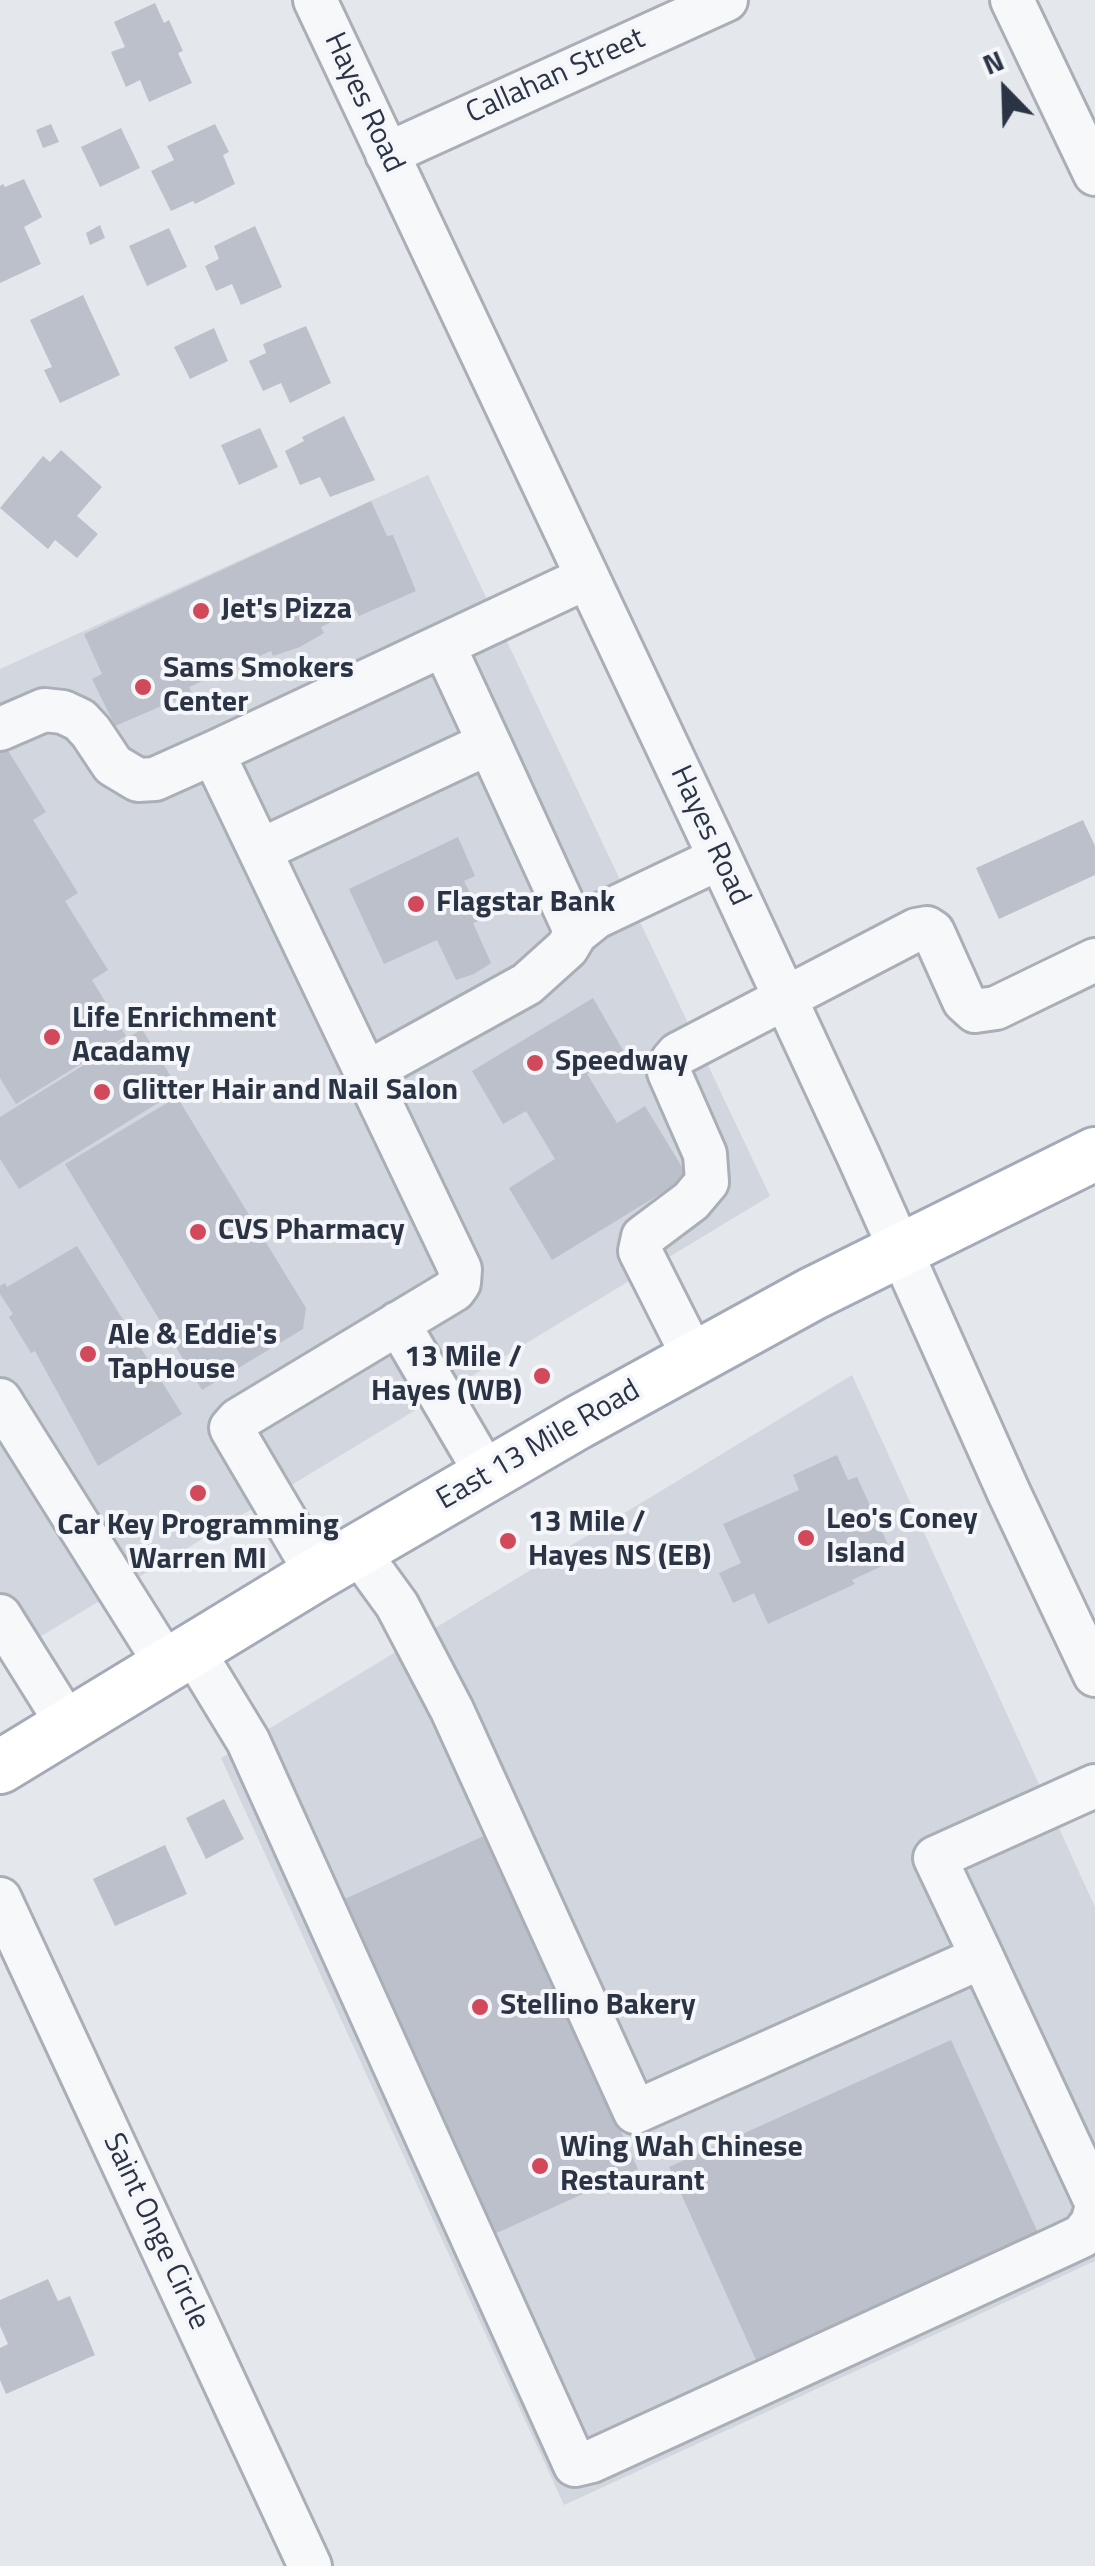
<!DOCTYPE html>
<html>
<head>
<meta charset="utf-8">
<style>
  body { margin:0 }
  #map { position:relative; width:1095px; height:2566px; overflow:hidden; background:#e4e7ec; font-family:"Titillium Web",sans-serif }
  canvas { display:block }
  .north { position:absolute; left:955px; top:40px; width:100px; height:100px; -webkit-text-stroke:8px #f4f6f9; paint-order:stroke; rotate:337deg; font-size:28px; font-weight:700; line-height:40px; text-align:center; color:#2b3445 }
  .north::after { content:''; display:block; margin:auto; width:35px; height:45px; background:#2b3445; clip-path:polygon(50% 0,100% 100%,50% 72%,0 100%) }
</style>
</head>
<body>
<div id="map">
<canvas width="1095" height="2566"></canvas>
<div class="north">N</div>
</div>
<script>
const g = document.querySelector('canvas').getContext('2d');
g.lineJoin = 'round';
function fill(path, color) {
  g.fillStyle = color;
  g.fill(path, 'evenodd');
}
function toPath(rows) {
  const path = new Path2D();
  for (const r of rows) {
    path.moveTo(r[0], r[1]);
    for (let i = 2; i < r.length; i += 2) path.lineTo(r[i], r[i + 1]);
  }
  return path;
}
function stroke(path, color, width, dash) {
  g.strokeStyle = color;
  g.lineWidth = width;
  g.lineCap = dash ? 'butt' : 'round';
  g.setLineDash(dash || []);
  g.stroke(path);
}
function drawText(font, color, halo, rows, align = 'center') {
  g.font = font + ' "Titillium Web",sans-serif';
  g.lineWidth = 8;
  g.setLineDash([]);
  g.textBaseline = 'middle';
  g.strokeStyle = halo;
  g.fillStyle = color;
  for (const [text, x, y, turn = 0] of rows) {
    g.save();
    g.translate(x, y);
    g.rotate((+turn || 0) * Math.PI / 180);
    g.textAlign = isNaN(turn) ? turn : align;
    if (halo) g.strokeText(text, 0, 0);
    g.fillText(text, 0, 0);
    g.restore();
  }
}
fill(toPath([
  [428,475,770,1196,0,1661,0,669],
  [852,1375,1095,1907,1095,2261,564,2505,221,1758]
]), '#d2d6de');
fill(toPath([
  [155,3,164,23,169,20,183,51,178,53,192,83,149,102,140,80,126,87,111,52,125,47,114,22],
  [51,124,59,142,43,148,36,130],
  [215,124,229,152,223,155,235,184,195,204,193,201,171,211,151,171,174,160,167,146],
  [121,128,140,168,100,187,81,147],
  [24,179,42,217,24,227,41,264,0,283,0,186,3,184,5,187],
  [100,225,105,238,90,245,86,233],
  [255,226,282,287,241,305,232,284,216,291,205,266,219,259,214,246],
  [169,228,187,267,147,286,129,246],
  [83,295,120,375,60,403,44,370,52,367,30,320],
  [306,326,331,383,290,403,281,383,263,391,249,361,266,353,263,344],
  [214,328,228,361,190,379,174,347],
  [344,416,375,480,330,497,320,477,300,485,285,451,304,441,302,437],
  [260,428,278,467,239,485,221,445],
  [61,450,102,487,77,516,98,534,77,558,55,540,48,549,0,508,43,456,50,462],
  [371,501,387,536,393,535,416,591,359,616,356,610,321,627,324,633,300,647,273,656,271,651,189,687,192,693,115,726,92,679,102,674,84,634],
  [7,749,46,812,33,820,78,893,65,901,108,970,92,980,126,1036,16,1104,0,1078,0,753],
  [1083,820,1095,846,1095,875,999,919,976,868],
  [458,837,475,876,464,881,483,919,473,923,491,963,474,974,456,980,437,940,384,964,349,889],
  [593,998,624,1052,587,1074,617,1123,645,1106,688,1177,552,1260,509,1188,555,1159,526,1111,503,1124,472,1071],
  [142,1029,179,1090,19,1189,0,1159,0,1117],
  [177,1097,306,1308,303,1329,202,1390,65,1164],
  [77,1246,182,1414,98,1466,35,1351,31,1353,9,1317,13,1314,0,1294,0,1286,5,1283,7,1287],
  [837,1455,848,1480,857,1477,895,1560,852,1580,855,1584,768,1624,754,1593,733,1603,719,1573,741,1563,723,1524,799,1490,793,1475],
  [224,1799,244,1839,206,1859,186,1818],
  [486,1835,638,2169,490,2236,338,1902],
  [165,1845,187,1894,115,1926,93,1879],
  [951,2040,1038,2233,756,2360,669,2167],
  [48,2279,58,2301,70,2296,95,2355,6,2394,0,2380,0,2348,8,2344,0,2326,0,2300]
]), '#bbc0ca');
const minor = toPath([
  [315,0,720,858,858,1155,1009,1493,1095,1675],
  [1012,0,1095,174],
  [387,154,726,0],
  [0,729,44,710,63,712,80,720,91,732,113,765,138,780,155,779,213,753,460,1269,459,1283,454,1290,238,1420,231,1428,317,1574],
  [489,743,576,933,596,917,720,858],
  [213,753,586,578],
  [261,850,489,743,444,646],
  [368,1072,527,984,567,948,576,933],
  [398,1323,487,1475],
  [694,1358,640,1251,643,1237,691,1201,707,1182,705,1154,669,1072,672,1061,678,1054,916,930,927,928,933,932,964,1001,975,1011,996,1008,1095,960],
  [0,1400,166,1664],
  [357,1550,397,1605,452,1710,635,2112,982,1957,935,1858,1095,1786],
  [0,1616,68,1725],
  [192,1649,248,1741,575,2465,592,2461,1063,2245,1082,2236,1092,2223,1095,2213],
  [0,1899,310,2566],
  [982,1957,1095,2200]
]);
const major = toPath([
  [0,1767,317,1574,577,1423,812,1294,1095,1154]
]);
stroke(minor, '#a9aeb7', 48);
stroke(major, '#a3abb8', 58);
stroke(minor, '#f7f8fa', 42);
stroke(major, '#fff', 52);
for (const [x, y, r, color] of [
  [201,611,10,"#d1495b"],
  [143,687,10,"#d1495b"],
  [416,904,10,"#d1495b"],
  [52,1037,10,"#d1495b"],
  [535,1063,10,"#d1495b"],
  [102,1092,10,"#d1495b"],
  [198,1232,10,"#d1495b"],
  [88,1354,10,"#d1495b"],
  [542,1376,10,"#d1495b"],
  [198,1493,10,"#d1495b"],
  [806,1538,10,"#d1495b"],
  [508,1541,10,"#d1495b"],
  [480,2007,10,"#d1495b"],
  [540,2166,10,"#d1495b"]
]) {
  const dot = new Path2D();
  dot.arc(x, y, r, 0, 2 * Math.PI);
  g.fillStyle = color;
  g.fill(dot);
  stroke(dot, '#f4f6f9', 4);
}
drawText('30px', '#2b3445', '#f4f6f9', [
  ["Callahan Street",556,77,-24],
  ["Hayes Road",363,103,65],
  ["Hayes Road",709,836,65],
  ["East 13 Mile Road",539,1446,-30],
  ["Saint Onge Circle",155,2232,65]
]);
drawText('bold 30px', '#2b3445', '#f4f6f9', [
  ["Jet's Pizza",221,611],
  ["Sams Smokers",163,670],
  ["Center",163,704],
  ["Flagstar Bank",436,904],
  ["Life Enrichment",72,1020],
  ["Acadamy",72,1054],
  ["Speedway",555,1063],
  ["Glitter Hair and Nail Salon",122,1092],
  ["CVS Pharmacy",218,1232],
  ["Ale & Eddie's",108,1337],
  ["TapHouse",108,1371],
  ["13 Mile /",522,1359,"right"],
  ["Hayes (WB)",522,1393,"right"],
  ["Leo's Coney",826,1521],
  ["Island",826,1555],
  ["13 Mile /",528,1524],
  ["Hayes NS (EB)",528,1558],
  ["Car Key Programming",198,1527,"center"],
  ["Warren MI",198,1561,"center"],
  ["Stellino Bakery",500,2007],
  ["Wing Wah Chinese",560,2149],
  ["Restaurant",560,2183]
], 'left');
</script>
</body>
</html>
